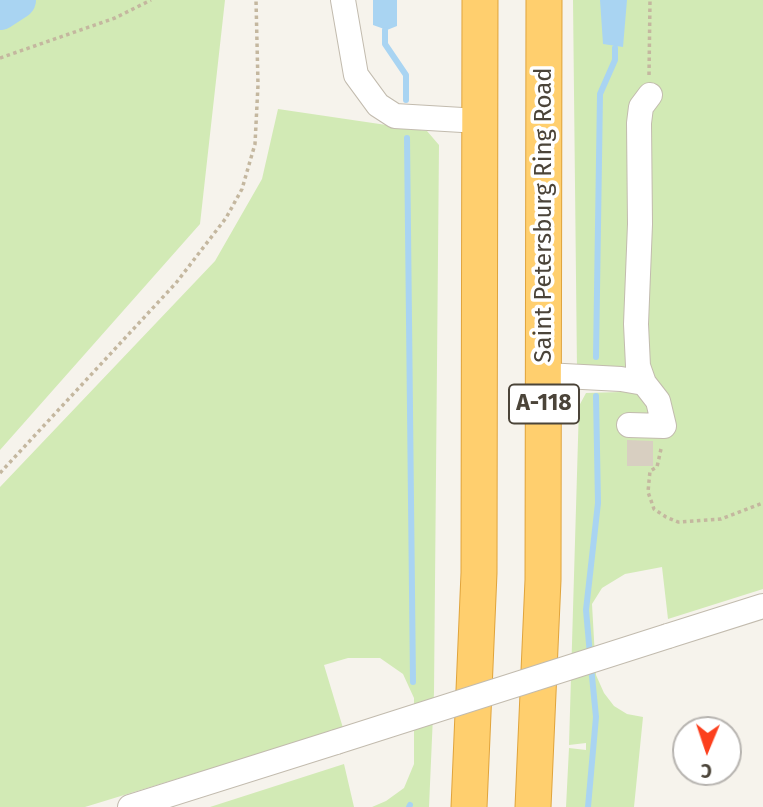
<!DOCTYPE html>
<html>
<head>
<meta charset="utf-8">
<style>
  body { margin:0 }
  #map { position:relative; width:763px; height:807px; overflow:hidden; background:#f6f3ec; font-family:"Fira Sans",sans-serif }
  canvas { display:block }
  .north { position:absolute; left:672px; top:716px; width:70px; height:70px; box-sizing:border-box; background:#fff; border:2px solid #b7b4b0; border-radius:50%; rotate:182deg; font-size:19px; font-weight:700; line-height:28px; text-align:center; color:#4b4439 }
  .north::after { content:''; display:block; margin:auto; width:24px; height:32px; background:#fc3f1d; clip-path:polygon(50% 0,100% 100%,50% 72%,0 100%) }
</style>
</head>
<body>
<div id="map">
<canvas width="763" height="807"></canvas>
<div class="north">С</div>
</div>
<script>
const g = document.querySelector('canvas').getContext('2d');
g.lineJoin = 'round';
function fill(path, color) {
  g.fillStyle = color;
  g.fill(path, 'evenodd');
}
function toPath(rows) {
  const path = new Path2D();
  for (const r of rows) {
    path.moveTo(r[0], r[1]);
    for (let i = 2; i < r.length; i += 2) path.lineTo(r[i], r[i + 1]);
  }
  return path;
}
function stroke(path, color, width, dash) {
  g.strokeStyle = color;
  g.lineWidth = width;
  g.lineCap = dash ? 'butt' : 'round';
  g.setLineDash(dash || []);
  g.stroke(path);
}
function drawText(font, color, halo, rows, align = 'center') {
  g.font = font + ' "Fira Sans",sans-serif';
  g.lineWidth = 7;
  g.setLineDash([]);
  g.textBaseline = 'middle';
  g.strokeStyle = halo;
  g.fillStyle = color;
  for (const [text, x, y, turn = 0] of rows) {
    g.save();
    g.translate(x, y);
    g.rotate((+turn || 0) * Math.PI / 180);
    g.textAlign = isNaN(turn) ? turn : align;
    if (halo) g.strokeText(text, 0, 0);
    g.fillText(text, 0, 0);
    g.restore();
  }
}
fill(toPath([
  [0,0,225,0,200,224,0,450],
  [573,0,763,0,763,589,668,619,662,567,625,574,602,588,592,604,596,675,604,693,614,706,627,714,643,717,634,807,566,807,569,748,586,750,586,743,569,745,579,406,586,393,621,392,618,372,577,370],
  [278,109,427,131,439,145,434,692,429,807,372,807,386,801,404,788,414,764,414,698,403,674,380,658,348,658,324,665,343,728,85,807,0,807,0,487,215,261,262,179],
  [344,764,354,807,210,807]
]), '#d2eab5');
fill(toPath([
  [373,0,397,0,397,26,387,30,373,25],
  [600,0,627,0,623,47,603,44]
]), '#a9d4f2');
stroke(toPath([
  [385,30,385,44,406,75,406,100],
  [407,138,413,682],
  [596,357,600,94,615,60,615,48],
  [590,655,586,610,598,503,596,396],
  [409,807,410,805],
  [588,807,596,717,591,666]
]), '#a9d4f2', 6);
stroke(toPath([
  [0,11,17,0]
]), '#a9d4f2', 38);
fill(toPath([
  [627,440,653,441,653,466,627,466]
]), '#d8cfc1');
const minor = toPath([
  [343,0,356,75,378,105,395,116,479,121],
  [545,375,621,379,644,383],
  [629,425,664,426,658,401,644,383,638,366,636,324,640,224,639,123,641,107,650,95],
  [668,636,763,606],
  [130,807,336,742]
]);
const highway = toPath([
  [469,807,479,573,480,0],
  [533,807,543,580,544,0]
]);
stroke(minor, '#c2bbae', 26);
stroke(highway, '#e0a43c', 37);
stroke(toPath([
  [0,58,115,18,151,0],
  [649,75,650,0],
  [661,449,657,467,650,471,648,492,654,509,666,517,678,522,721,519,763,503],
  [0,473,176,283,226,218,242,189,255,144,258,85,256,0]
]), '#c4b79f', 3.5, [3.5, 3.5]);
stroke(minor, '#fff', 24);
stroke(highway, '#ffcf6e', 35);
const minorBridge = toPath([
  [336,742,668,636]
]);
stroke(minorBridge, '#c2bbae', 26, []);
stroke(minorBridge, '#fff', 24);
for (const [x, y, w] of [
  [544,404,70]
]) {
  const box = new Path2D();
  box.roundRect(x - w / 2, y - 19.5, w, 39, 5);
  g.fillStyle = '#fff';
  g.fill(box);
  stroke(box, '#4b4439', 2);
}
drawText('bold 23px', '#4b4439', null, [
  ["А-118",544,404]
]);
drawText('24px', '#4b4439', '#fff', [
  ["Saint Petersburg Ring Road",544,215,-90]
]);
</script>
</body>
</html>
